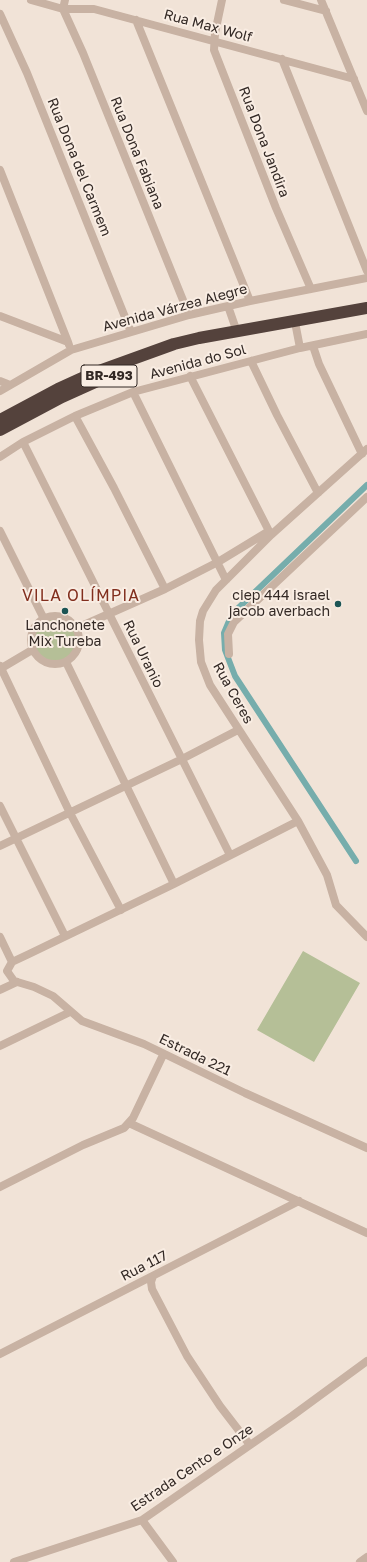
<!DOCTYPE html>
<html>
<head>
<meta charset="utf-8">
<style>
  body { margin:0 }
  canvas { display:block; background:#f1e3d7 }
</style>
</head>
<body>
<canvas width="367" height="1562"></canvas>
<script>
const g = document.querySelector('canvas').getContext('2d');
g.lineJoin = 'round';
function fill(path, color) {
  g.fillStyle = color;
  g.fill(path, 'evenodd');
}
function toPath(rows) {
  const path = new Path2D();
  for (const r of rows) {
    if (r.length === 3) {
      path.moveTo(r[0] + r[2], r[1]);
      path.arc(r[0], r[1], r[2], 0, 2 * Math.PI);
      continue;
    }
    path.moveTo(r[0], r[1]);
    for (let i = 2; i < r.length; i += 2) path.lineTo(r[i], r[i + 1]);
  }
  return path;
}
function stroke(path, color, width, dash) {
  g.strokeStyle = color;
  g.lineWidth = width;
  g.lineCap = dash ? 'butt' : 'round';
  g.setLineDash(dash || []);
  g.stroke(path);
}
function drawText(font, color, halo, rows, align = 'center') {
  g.font = font + ' "Golos Text",sans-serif';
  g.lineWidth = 4;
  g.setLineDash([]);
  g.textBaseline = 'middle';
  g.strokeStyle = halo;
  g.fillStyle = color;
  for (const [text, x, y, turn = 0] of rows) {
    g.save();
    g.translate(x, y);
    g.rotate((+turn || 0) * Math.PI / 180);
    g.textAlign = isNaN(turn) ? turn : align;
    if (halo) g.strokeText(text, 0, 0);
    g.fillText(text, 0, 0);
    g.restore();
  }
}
fill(toPath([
  [55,640,21],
  [303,951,360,983,314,1062,257,1030]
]), '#b5bf97');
stroke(toPath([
  [356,861,235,676,225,650,224,633,232,614,367,485]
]), '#76adac', 6);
stroke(toPath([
  [31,0,63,9,94,9,354,79],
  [65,0,63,9,83,53,189,315],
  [222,0,215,33,214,50,276,208,311,289],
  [284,0,326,11],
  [321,0,367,111],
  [0,14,27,73,131,332],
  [136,20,250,301],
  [282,59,367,271],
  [0,170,68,342],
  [228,306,237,332],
  [0,316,68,342,69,345],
  [295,322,300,348],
  [313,346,319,364,362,454],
  [251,361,277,415,318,493],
  [190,376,271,535],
  [0,381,10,385],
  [0,391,71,350,189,315,250,301,367,278],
  [133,392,226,580],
  [75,416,114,488,165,589],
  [23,442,230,855],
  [367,449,271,535,216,590,203,611,200,621,199,640,201,662,210,685,298,821,327,875,336,905,367,937],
  [0,457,23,442,75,416,133,392,300,348,367,334],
  [0,531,44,619],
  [55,640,24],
  [77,628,165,589,218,562,269,531],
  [229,654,228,634,234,622,367,497],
  [66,662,174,884],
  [0,666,70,813,121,910],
  [0,669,32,650],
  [0,806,65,936],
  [298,821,174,884,29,954,12,962,7,971,14,981,34,987,53,996,82,1021,144,1044,245,1093,367,1148],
  [0,846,182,759,238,730],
  [0,937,12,962],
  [0,990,17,982],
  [0,1046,70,1012],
  [129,1123,367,1233],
  [0,1187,83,1145,124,1128,133,1118,163,1055],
  [153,1276,151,1282,152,1289,187,1356,220,1406,250,1445],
  [0,1354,299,1201],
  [142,1520,173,1562],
  [14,1562,142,1520,292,1416,367,1361],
  [360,1562,367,1557]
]), '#c8b2a3', 8);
stroke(toPath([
  [0,420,58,389,91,374,174,344,199,338,367,308],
  [0,430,62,397,113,374]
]), '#54423c', 12);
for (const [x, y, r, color] of [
  [338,604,4,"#1b5454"],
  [65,611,4,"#1b5454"]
]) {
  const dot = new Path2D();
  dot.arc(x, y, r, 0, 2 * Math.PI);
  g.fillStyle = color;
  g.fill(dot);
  stroke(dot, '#f9ede3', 1.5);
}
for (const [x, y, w] of [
  [109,376,56]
]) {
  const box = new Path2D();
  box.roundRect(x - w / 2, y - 11, w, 22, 3);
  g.fillStyle = '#f9ede3';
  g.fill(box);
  stroke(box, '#332925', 1);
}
drawText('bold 13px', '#332925', null, [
  ["BR-493",109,376]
]);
drawText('14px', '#332925', '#f9ede3', [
  ["Rua Max Wolf",208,26,15],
  ["Rua Dona Jandira",264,142,69],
  ["Rua Dona Fabiana",137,153,68],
  ["Rua Dona del Carmem",79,167,68],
  ["Avenida Várzea Alegre",175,308,-15],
  ["Avenida do Sol",198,362,-15],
  ["Rua Uranio",143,654,64],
  ["Rua Ceres",233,693,61],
  ["Estrada 221",195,1055,26],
  ["Rua 117",144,1266,-27],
  ["Estrada Cento e Onze",192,1468,-34]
]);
drawText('14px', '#332925', '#f9ede3', [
  ["ciep 444 israel",330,596],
  ["jacob averbach",330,612],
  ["Lanchonete",65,626,"center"],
  ["Mix Tureba",65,642,"center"]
], 'right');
g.letterSpacing = '1px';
drawText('16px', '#822f1e', '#f9ede3', [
  ["VILA OLÍMPIA",81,596]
]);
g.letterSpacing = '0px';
</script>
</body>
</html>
